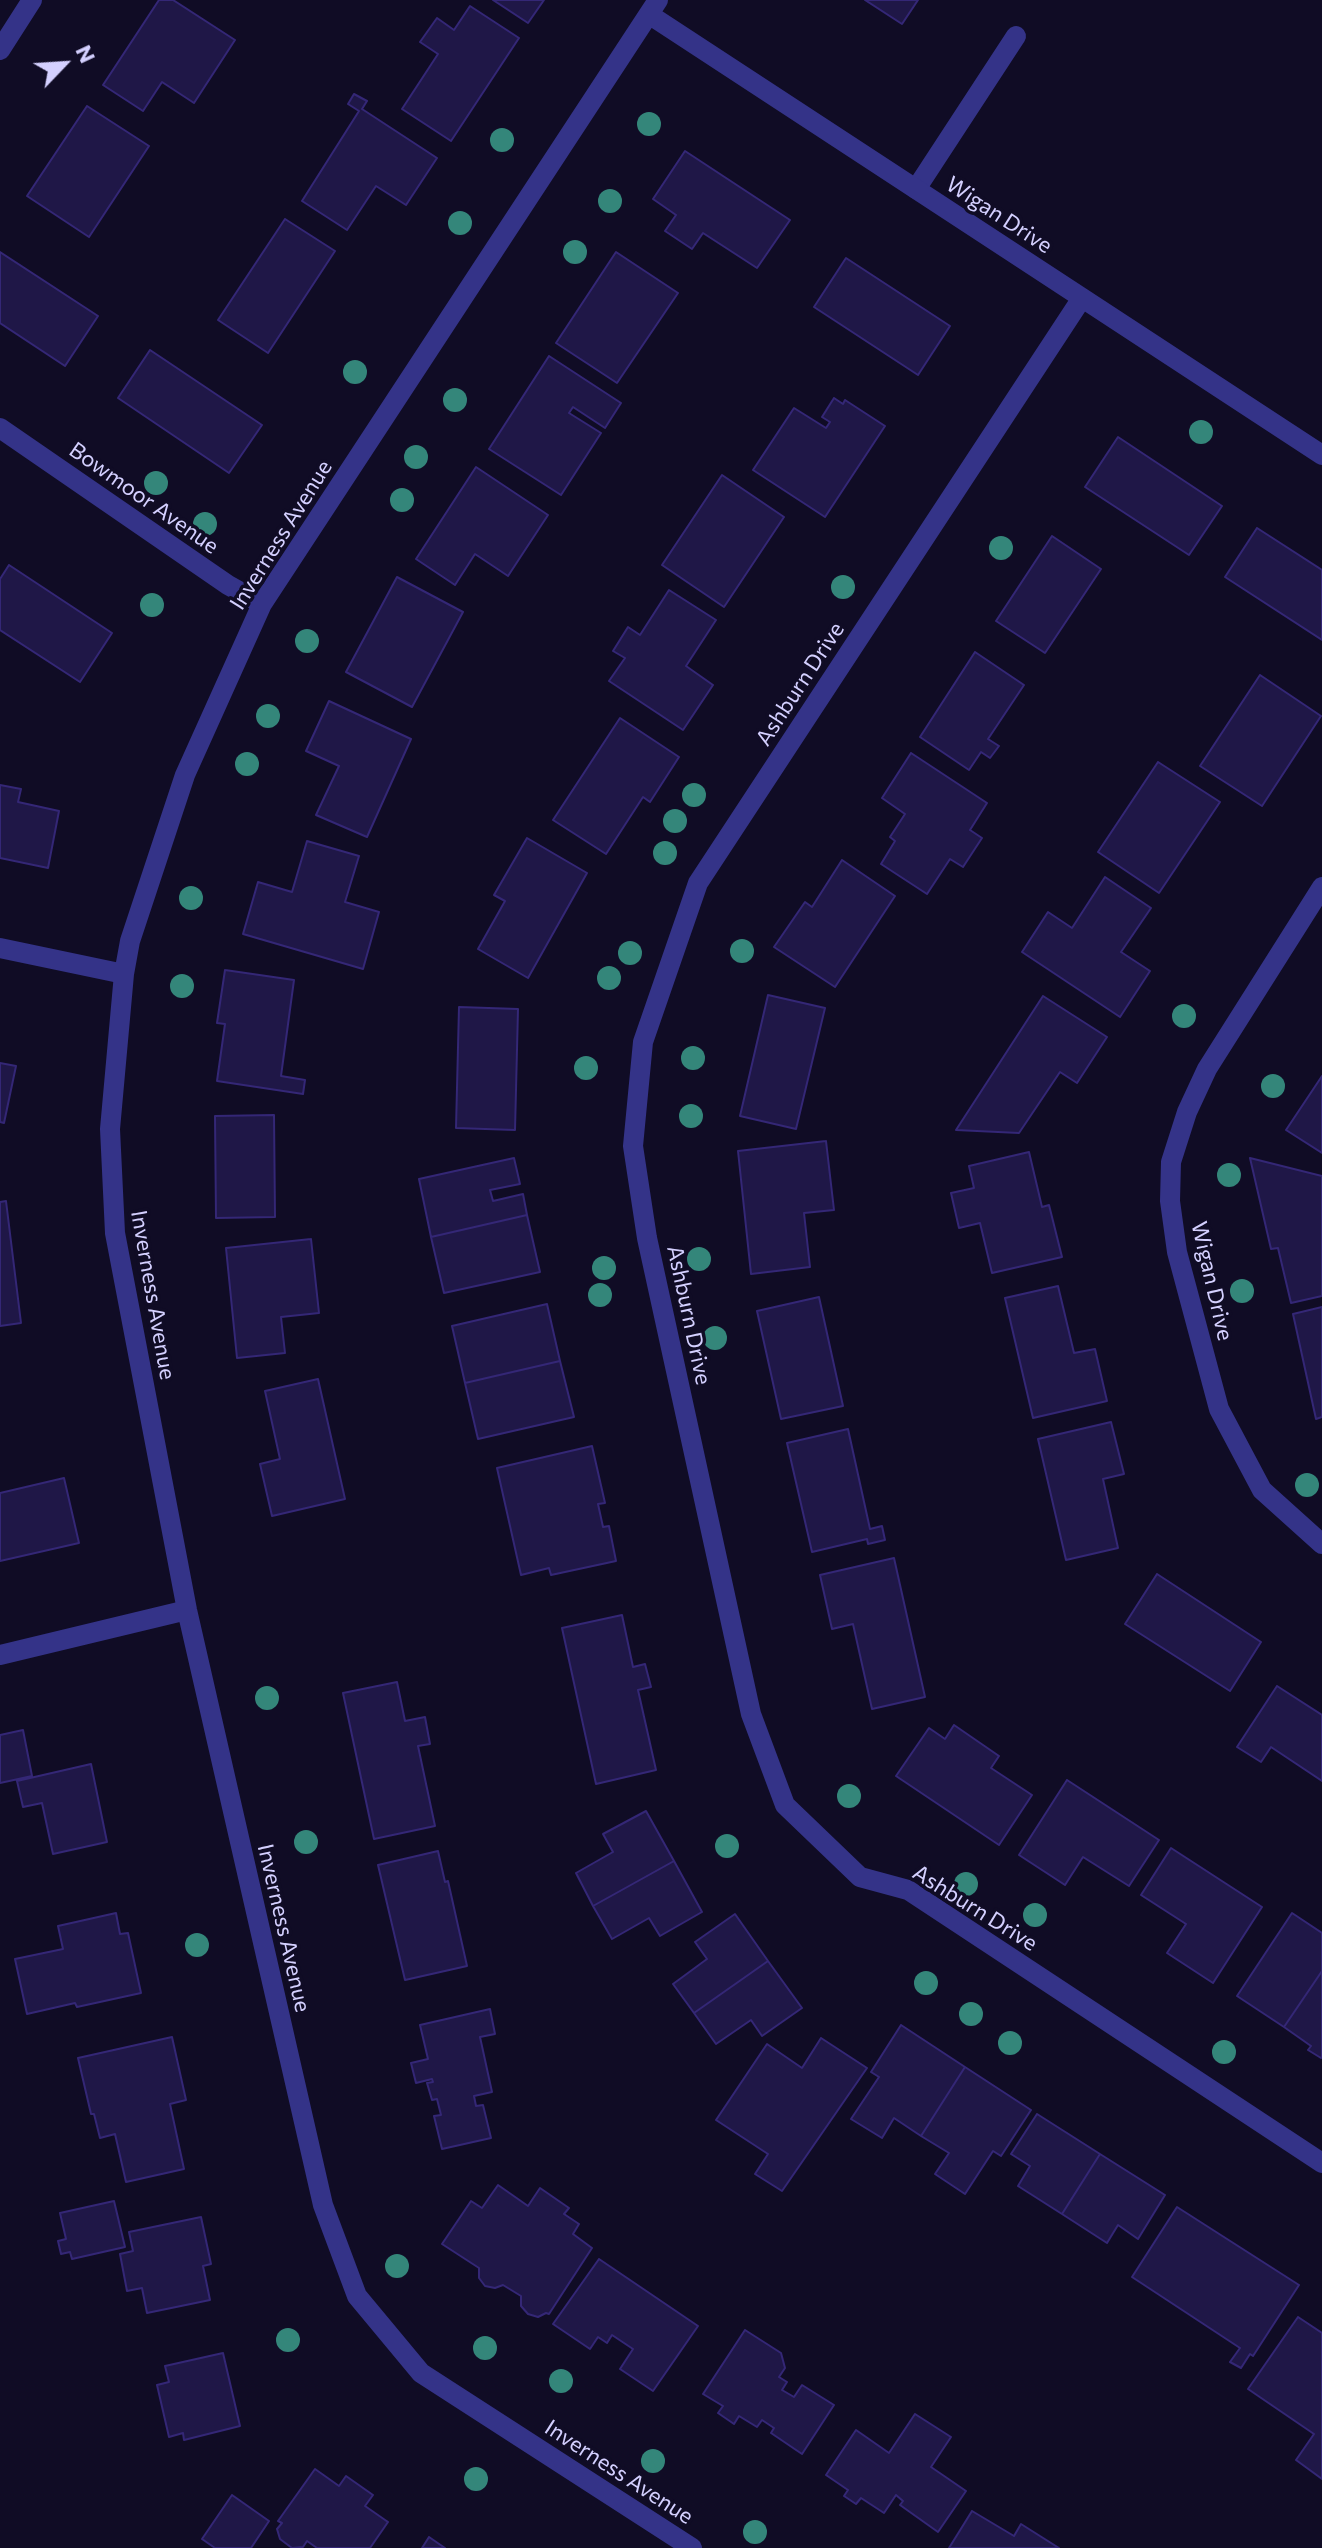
<!DOCTYPE html>
<html>
<head>
<meta charset="utf-8">
<style>
  body { margin:0 }
  #map { position:relative; width:1322px; height:2548px; overflow:hidden; background:#100c25; font-family:Commissioner,sans-serif }
  canvas { display:block }
  .north { position:absolute; left:24px; top:24px; width:80px; height:80px; -webkit-text-stroke:6px #100c25; paint-order:stroke; rotate:65deg; font-size:22px; font-weight:700; line-height:32px; text-align:center; color:#d4d0ff }
  .north::after { content:''; display:block; margin:auto; width:28px; height:36px; background:#d4d0ff; clip-path:polygon(50% 0,100% 100%,50% 72%,0 100%) }
</style>
</head>
<body>
<div id="map">
<canvas width="1322" height="2548"></canvas>
<div class="north">N</div>
</div>
<script>
const g = document.querySelector('canvas').getContext('2d');
g.lineJoin = 'round';
function fill(path, color) {
  g.fillStyle = color;
  g.fill(path, 'evenodd');
}
function toPath(rows) {
  const path = new Path2D();
  for (const r of rows) {
    path.moveTo(r[0], r[1]);
    for (let i = 2; i < r.length; i += 2) path.lineTo(r[i], r[i + 1]);
  }
  return path;
}
function stroke(path, color, width, dash) {
  g.strokeStyle = color;
  g.lineWidth = width;
  g.lineCap = dash ? 'butt' : 'round';
  g.setLineDash(dash || []);
  g.stroke(path);
}
function drawText(font, color, halo, rows, align = 'center') {
  g.font = font + ' Commissioner,sans-serif';
  g.lineWidth = 7;
  g.setLineDash([]);
  g.textBaseline = 'middle';
  g.strokeStyle = halo;
  g.fillStyle = color;
  for (const [text, x, y, turn = 0] of rows) {
    g.save();
    g.translate(x, y);
    g.rotate((+turn || 0) * Math.PI / 180);
    g.textAlign = isNaN(turn) ? turn : align;
    if (halo) g.strokeText(text, 0, 0);
    g.fillText(text, 0, 0);
    g.restore();
  }
}
const building = toPath([
  [159,0,173,0,235,40,194,103,162,82,143,111,103,85,159,0],
  [493,0,544,0,528,23,493,0],
  [865,0,918,0,902,24,865,0],
  [470,6,519,38,451,141,402,109,438,54,420,42,437,18,454,30,470,6],
  [354,94,367,101,362,109,437,158,406,205,376,186,347,230,302,201,359,111,348,104,354,94],
  [87,106,149,146,89,237,27,196,87,106],
  [685,151,790,220,757,268,703,233,692,249,665,231,676,215,653,199,685,151],
  [285,219,335,251,268,353,218,320,285,219],
  [0,252,98,316,65,366,0,323,0,252],
  [616,252,678,293,617,383,556,343,616,252],
  [846,258,950,326,918,375,814,307,846,258],
  [150,350,262,425,229,473,118,398,150,350],
  [549,356,621,403,605,428,573,407,569,413,601,433,561,495,489,449,549,356],
  [834,398,843,404,845,400,885,426,825,517,753,470,794,408,826,428,830,422,822,417,834,398],
  [1118,437,1222,506,1189,555,1085,487,1118,437],
  [476,467,548,515,508,576,475,554,455,585,416,559,476,467],
  [722,475,784,517,724,607,662,565,722,475],
  [1257,528,1322,570,1322,640,1225,577,1257,528],
  [1052,536,1101,569,1045,653,996,621,1052,536],
  [9,565,112,633,80,682,0,630,0,579,9,565],
  [397,577,463,612,412,707,346,672,397,577],
  [669,590,716,620,686,666,713,685,683,730,609,681,625,658,613,651,628,627,640,635,669,590],
  [975,652,1024,685,988,739,999,746,990,758,981,752,969,770,920,737,975,652],
  [1260,675,1321,716,1262,806,1200,766,1260,675],
  [329,701,411,739,367,837,316,815,339,766,306,751,329,701],
  [620,718,679,757,650,802,643,797,606,854,553,820,620,718],
  [911,753,987,803,970,830,982,838,963,867,950,859,927,894,881,864,895,841,890,837,905,814,882,798,911,753],
  [1158,762,1220,802,1159,893,1098,852,1158,762],
  [0,785,21,789,18,802,59,811,48,868,0,858,0,785],
  [527,838,587,873,528,978,478,949,505,901,494,895,527,838],
  [307,841,359,856,345,902,379,912,363,969,243,934,258,882,292,892,307,841],
  [842,860,895,896,835,987,774,947,805,902,812,907,842,860],
  [1105,877,1151,908,1121,952,1150,971,1120,1017,1022,952,1048,912,1072,928,1105,877],
  [225,970,294,980,281,1076,305,1080,303,1094,217,1081,225,1024,217,1023,225,970],
  [768,995,825,1008,796,1129,740,1116,768,995],
  [1043,996,1107,1037,1077,1083,1060,1072,1019,1133,956,1130,1043,996],
  [459,1007,518,1009,515,1130,456,1128,459,1007],
  [0,1063,16,1066,4,1123,0,1122,0,1063],
  [1322,1076,1322,1153,1286,1130,1322,1076],
  [274,1115,275,1217,216,1218,215,1116,274,1115],
  [826,1141,834,1210,804,1213,810,1267,751,1274,738,1151,826,1141],
  [1029,1152,1042,1207,1049,1205,1062,1257,992,1273,980,1223,959,1228,951,1193,974,1188,969,1166,1029,1152],
  [514,1158,520,1184,490,1190,493,1201,523,1194,527,1215,431,1237,419,1179,514,1158],
  [1250,1158,1322,1176,1322,1296,1291,1303,1278,1248,1271,1249,1250,1158],
  [6,1201,21,1323,0,1326,0,1202,6,1201],
  [527,1215,540,1272,444,1293,431,1237,527,1215],
  [311,1239,319,1313,281,1317,285,1353,237,1358,226,1248,311,1239],
  [1058,1286,1074,1353,1095,1349,1107,1401,1033,1418,1005,1298,1058,1286],
  [819,1297,843,1406,781,1419,757,1311,819,1297],
  [547,1304,560,1361,465,1383,452,1326,547,1304],
  [1322,1307,1322,1417,1316,1419,1293,1314,1322,1307],
  [560,1361,574,1417,478,1439,465,1383,560,1361],
  [318,1379,345,1499,272,1516,260,1464,280,1459,265,1391,318,1379],
  [1111,1422,1124,1474,1103,1479,1118,1548,1066,1560,1038,1439,1111,1422],
  [848,1429,870,1529,882,1526,885,1540,868,1544,867,1539,812,1552,787,1443,848,1429],
  [592,1446,605,1503,598,1504,603,1527,609,1526,616,1561,551,1575,549,1568,521,1575,497,1468,592,1446],
  [64,1478,79,1543,0,1561,0,1493,64,1478],
  [894,1558,925,1697,872,1709,853,1624,832,1629,820,1575,894,1558],
  [1157,1574,1261,1642,1230,1691,1125,1624,1157,1574],
  [622,1615,633,1667,645,1664,651,1687,638,1690,656,1770,596,1784,562,1628,622,1615],
  [397,1682,405,1721,425,1717,430,1744,418,1746,435,1826,374,1839,343,1693,397,1682],
  [1277,1686,1322,1715,1322,1781,1271,1747,1261,1762,1237,1747,1277,1686],
  [954,1725,999,1756,991,1768,1032,1795,999,1845,896,1776,929,1728,945,1739,954,1725],
  [23,1730,32,1776,0,1783,0,1735,23,1730],
  [91,1764,107,1842,53,1854,42,1803,23,1807,17,1781,91,1764],
  [1067,1780,1159,1840,1129,1886,1083,1857,1065,1885,1019,1855,1067,1780],
  [646,1811,674,1861,593,1906,576,1873,613,1852,603,1834,646,1811],
  [1171,1848,1262,1907,1213,1983,1167,1953,1186,1924,1141,1895,1171,1848],
  [438,1851,445,1882,448,1881,467,1966,405,1980,378,1865,438,1851],
  [674,1861,702,1912,660,1936,649,1918,612,1939,593,1906,674,1861],
  [116,1913,120,1934,128,1933,141,1993,77,2007,75,2003,27,2014,15,1959,63,1949,58,1926,116,1913],
  [1292,1913,1322,1933,1322,1971,1284,2027,1237,1996,1292,1913],
  [735,1914,768,1961,694,2013,673,1984,707,1959,695,1942,735,1914],
  [768,1961,802,2008,762,2036,751,2020,716,2044,694,2013,768,1961],
  [1322,1971,1322,2057,1321,2058,1308,2050,1311,2046,1284,2027,1322,1971],
  [490,2009,495,2034,480,2037,492,2092,474,2096,476,2106,483,2105,491,2138,442,2149,434,2116,441,2115,437,2099,432,2100,427,2083,433,2082,432,2079,416,2083,411,2063,428,2059,420,2025,490,2009],
  [901,2025,965,2067,921,2136,894,2118,882,2138,851,2119,879,2077,871,2072,901,2025],
  [172,2037,186,2100,170,2104,184,2169,126,2182,115,2134,100,2138,94,2114,91,2114,78,2058,172,2037],
  [821,2038,867,2068,782,2191,755,2174,768,2154,716,2120,767,2044,802,2068,821,2038],
  [965,2067,1031,2110,1001,2156,993,2151,965,2194,935,2174,949,2153,921,2136,965,2067],
  [1037,2114,1100,2154,1062,2214,1018,2186,1030,2166,1011,2154,1037,2114],
  [1100,2154,1165,2195,1138,2239,1118,2225,1107,2243,1062,2214,1100,2154],
  [498,2185,528,2206,540,2188,569,2208,564,2214,579,2224,573,2234,592,2248,549,2314,546,2313,538,2317,528,2314,521,2306,521,2296,503,2285,495,2288,485,2286,479,2278,479,2268,442,2244,471,2201,482,2208,498,2185],
  [114,2201,125,2247,72,2259,70,2252,61,2254,58,2241,66,2239,60,2213,114,2201],
  [1177,2207,1299,2285,1253,2356,1250,2354,1241,2368,1230,2362,1240,2348,1132,2277,1177,2207],
  [201,2217,211,2264,203,2266,210,2300,147,2313,142,2288,127,2291,120,2254,133,2251,129,2232,201,2217],
  [599,2259,698,2326,653,2391,620,2369,633,2349,612,2335,607,2343,598,2337,590,2349,553,2324,599,2259],
  [1298,2317,1322,2333,1322,2479,1296,2460,1314,2434,1248,2389,1298,2317],
  [745,2330,781,2353,785,2368,779,2377,787,2382,782,2390,794,2397,802,2385,834,2405,802,2454,771,2433,774,2428,762,2420,757,2427,739,2416,734,2424,718,2413,723,2406,703,2394,745,2330],
  [223,2353,240,2426,184,2440,183,2433,169,2437,157,2385,169,2382,165,2366,223,2353],
  [915,2414,951,2437,931,2467,966,2491,938,2532,900,2505,903,2501,896,2495,884,2513,861,2498,856,2504,844,2496,848,2490,826,2475,856,2430,889,2453,915,2414],
  [315,2469,339,2486,346,2476,373,2495,365,2506,388,2522,370,2548,317,2548,307,2541,303,2547,292,2548,280,2539,277,2529,282,2523,278,2521,315,2469],
  [232,2495,269,2521,251,2548,215,2548,202,2539,232,2495],
  [972,2511,1014,2536,1021,2524,1059,2548,949,2548,972,2511],
  [429,2537,445,2548,422,2548,429,2537]
]);
fill(building, '#1f1747');
stroke(building, '#342776', 2);
stroke(toPath([
  [916,189,1016,36]
]), '#343388', 20);
stroke(toPath([
  [658,0,262,604,185,775,130,941,124,974,110,1129,115,1233,187,1610,323,2205,357,2296,421,2373,692,2548],
  [650,15,1322,455],
  [0,50,32,0],
  [1082,298,698,883,643,1042,633,1146,647,1238,751,1714,785,1805,860,1877,908,1890,1322,2163],
  [0,428,228,585,262,604],
  [1322,887,1207,1069,1187,1112,1171,1162,1170,1201,1177,1252,1219,1409,1262,1490,1322,1544],
  [0,948,124,974],
  [0,1655,187,1610]
]), '#343388', 20);
g.fillStyle = '#34867a';
for (const [x, y] of [
  [649,124],
  [502,140],
  [610,201],
  [460,223],
  [575,252],
  [355,372],
  [455,400],
  [1201,432],
  [416,457],
  [156,483],
  [402,500],
  [205,524],
  [1001,548],
  [843,587],
  [152,605],
  [307,641],
  [268,716],
  [247,764],
  [694,795],
  [675,821],
  [665,853],
  [191,898],
  [742,951],
  [630,953],
  [609,978],
  [182,986],
  [1184,1016],
  [693,1058],
  [586,1068],
  [1273,1086],
  [691,1116],
  [1229,1175],
  [699,1259],
  [604,1268],
  [1242,1291],
  [600,1295],
  [715,1338],
  [1307,1485],
  [267,1698],
  [849,1796],
  [306,1842],
  [727,1846],
  [966,1884],
  [1035,1915],
  [197,1945],
  [926,1983],
  [971,2014],
  [1010,2043],
  [1224,2052],
  [397,2266],
  [288,2340],
  [485,2348],
  [561,2381],
  [653,2461],
  [476,2479],
  [755,2532]
]) {
  g.beginPath();
  g.arc(x, y, 12, 0, 2 * Math.PI);
  g.fill();
}
drawText('22px', '#d4d0ff', '#100c25', [
  ["Wigan Drive",999,215,33],
  ["Bowmoor Avenue",144,498,35],
  ["Inverness Avenue",281,535,-58],
  ["Ashburn Drive",800,684,-57],
  ["Wigan Drive",1212,1281,77],
  ["Inverness Avenue",153,1295,80],
  ["Ashburn Drive",689,1315,78],
  ["Ashburn Drive",975,1908,32],
  ["Inverness Avenue",284,1928,77],
  ["Inverness Avenue",619,2472,33]
]);
</script>
</body>
</html>
